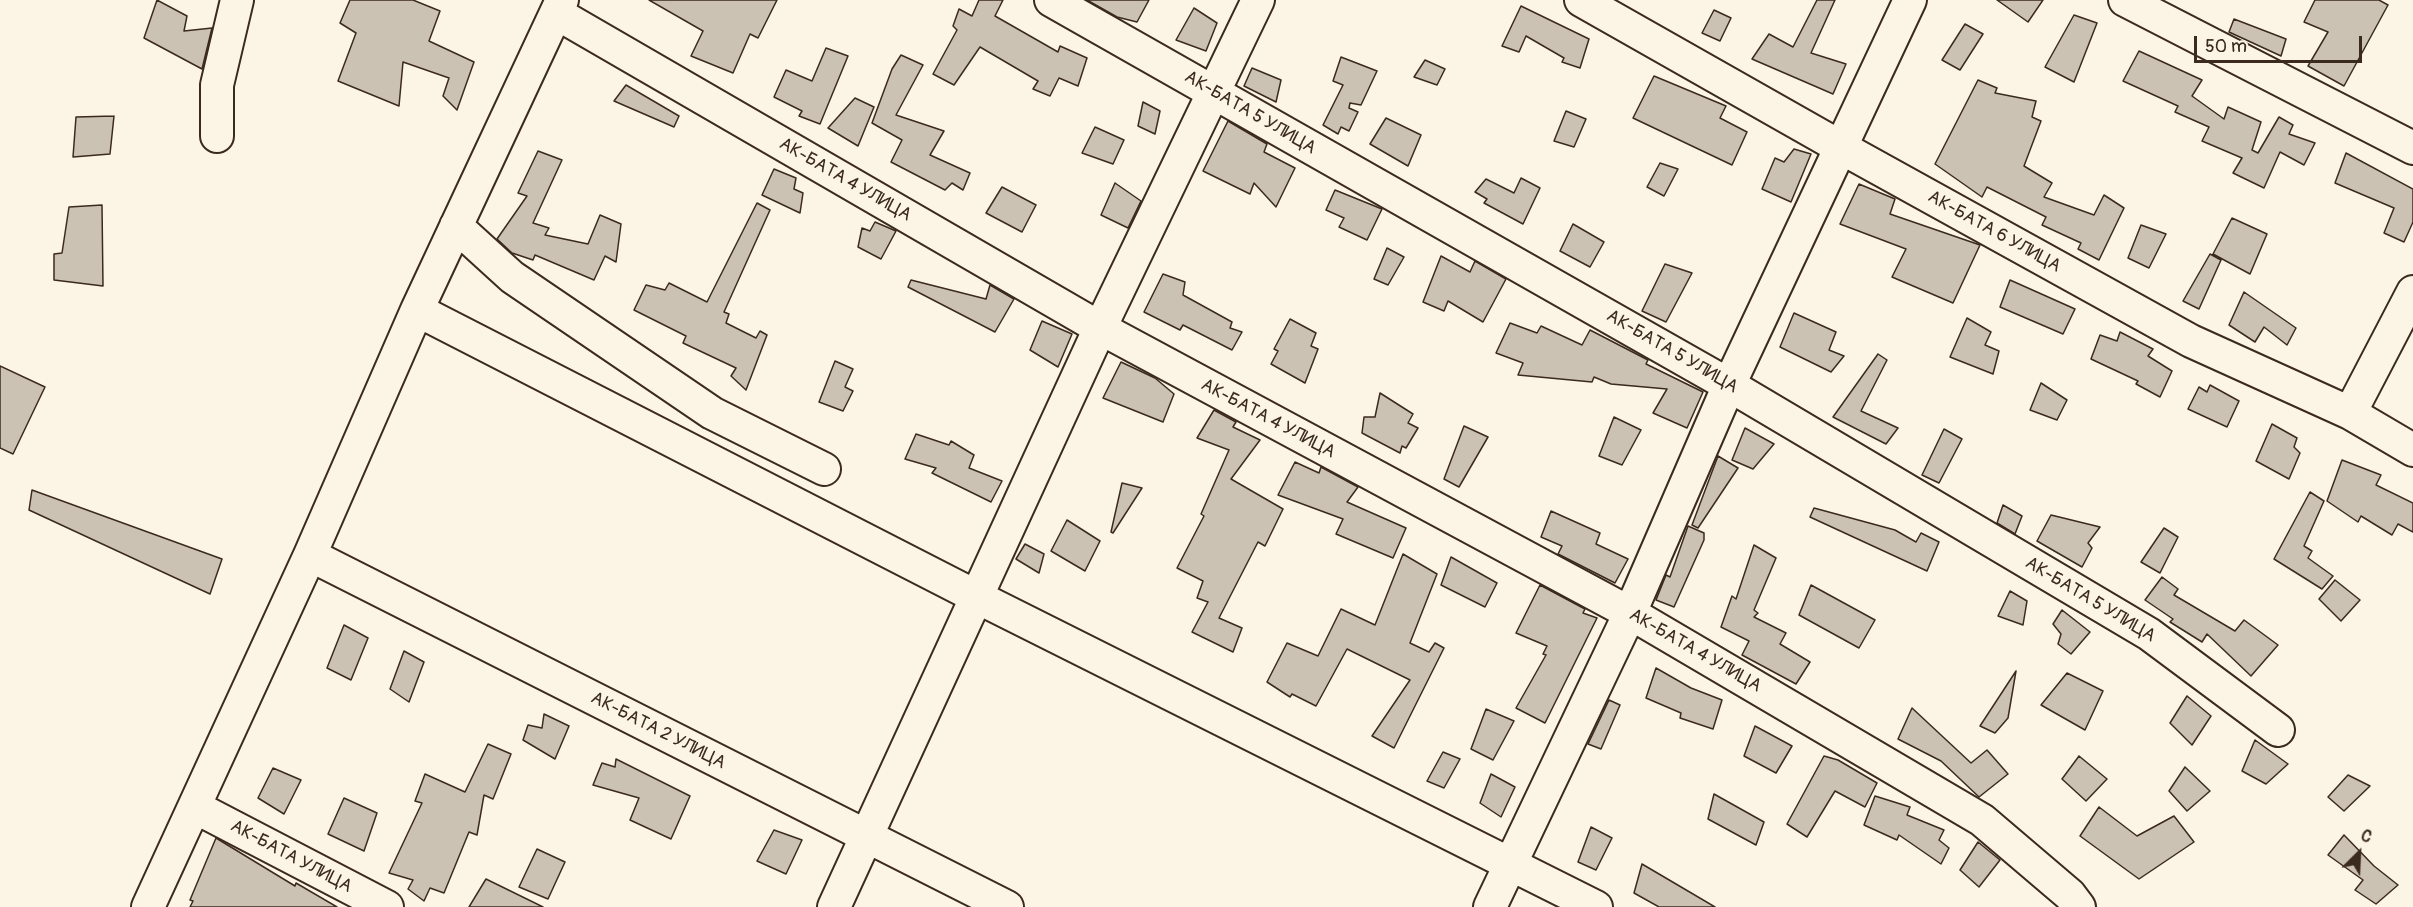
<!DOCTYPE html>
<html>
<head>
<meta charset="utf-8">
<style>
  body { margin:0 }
  #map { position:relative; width:2413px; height:907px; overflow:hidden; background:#fcf5e5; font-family:Pangolin,sans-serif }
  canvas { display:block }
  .north { position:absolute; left:2329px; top:823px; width:60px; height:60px; -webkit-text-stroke:4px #fcf5e5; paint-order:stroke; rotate:24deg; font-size:16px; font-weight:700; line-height:24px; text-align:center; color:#3b2a1e }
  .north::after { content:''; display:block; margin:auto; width:21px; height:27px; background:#3b2a1e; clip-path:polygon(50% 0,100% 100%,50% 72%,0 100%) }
  .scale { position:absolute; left:2194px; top:36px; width:168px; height:27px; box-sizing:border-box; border:3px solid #3b2a1e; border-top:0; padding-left:8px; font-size:18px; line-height:21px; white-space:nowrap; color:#3b2a1e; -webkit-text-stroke:4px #fcf5e5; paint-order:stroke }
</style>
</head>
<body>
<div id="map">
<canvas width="2413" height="907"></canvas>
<div class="north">С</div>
<div class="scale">50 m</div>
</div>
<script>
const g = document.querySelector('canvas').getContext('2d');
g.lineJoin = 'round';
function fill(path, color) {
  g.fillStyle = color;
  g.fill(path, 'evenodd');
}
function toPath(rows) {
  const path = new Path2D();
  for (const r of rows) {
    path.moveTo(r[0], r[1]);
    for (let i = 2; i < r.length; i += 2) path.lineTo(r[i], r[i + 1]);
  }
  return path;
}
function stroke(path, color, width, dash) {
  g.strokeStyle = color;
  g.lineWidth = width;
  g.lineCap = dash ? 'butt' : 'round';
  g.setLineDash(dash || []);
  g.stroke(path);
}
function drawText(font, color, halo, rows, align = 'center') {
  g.font = font + ' Pangolin,sans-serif';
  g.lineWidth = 5;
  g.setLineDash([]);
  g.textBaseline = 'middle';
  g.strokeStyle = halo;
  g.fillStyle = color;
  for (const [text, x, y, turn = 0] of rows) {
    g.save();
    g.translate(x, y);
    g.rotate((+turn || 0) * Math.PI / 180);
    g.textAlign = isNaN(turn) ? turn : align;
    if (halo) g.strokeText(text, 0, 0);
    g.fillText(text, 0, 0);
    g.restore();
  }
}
const building = toPath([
  [157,0,187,16,184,31,212,28,202,69,144,38,157,0],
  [350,0,413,0,440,11,429,41,474,62,457,110,443,96,449,78,403,62,399,106,338,81,356,33,340,23,350,0],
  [649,0,777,0,758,38,750,34,733,73,691,56,703,31,649,0],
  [979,0,1003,0,995,16,1058,52,1060,46,1087,58,1078,86,1059,78,1050,96,1033,89,1038,81,980,47,954,85,933,74,957,30,953,26,959,9,972,16,979,0],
  [1087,0,1149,0,1137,22,1117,17,1087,0],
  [1817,0,1835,0,1811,53,1846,64,1833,94,1752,59,1769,34,1793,47,1817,0],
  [1997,0,2043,0,2028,22,1997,0],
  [2315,0,2379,0,2388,5,2344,86,2308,66,2328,32,2304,22,2315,0],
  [1521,6,1589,39,1580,68,1562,62,1564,58,1526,36,1519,52,1502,46,1521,6],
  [1194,8,1217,23,1206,51,1176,40,1194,8],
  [1714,10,1731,18,1720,41,1702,33,1714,10],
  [2074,15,2097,23,2074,82,2045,67,2074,15],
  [2234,19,2286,39,2281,56,2229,32,2234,19],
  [1965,24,1983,34,1960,70,1942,60,1965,24],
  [826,48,848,56,820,124,799,116,802,111,774,97,786,70,812,81,826,48],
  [2139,51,2202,80,2192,96,2224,119,2228,107,2261,122,2252,150,2258,153,2279,117,2293,125,2289,134,2315,143,2304,165,2280,152,2264,188,2233,173,2242,158,2202,141,2209,127,2175,112,2178,106,2123,81,2139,51],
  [901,55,923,65,896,115,944,131,930,155,970,173,963,190,952,183,945,190,891,162,902,140,872,123,892,69,901,55],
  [1341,57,1377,71,1361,105,1350,103,1349,108,1358,112,1349,131,1341,127,1338,134,1323,125,1343,85,1333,81,1341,57],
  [1425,60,1445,69,1437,85,1414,77,1425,60],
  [1252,68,1281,80,1276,102,1244,86,1252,68],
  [1654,76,1726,106,1720,118,1747,132,1732,165,1633,118,1654,76],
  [1978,80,1997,88,1995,93,2036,101,2032,117,2041,121,2024,166,2052,183,2044,197,2094,215,2104,195,2124,208,2099,260,2078,249,2081,243,2042,225,2046,217,1987,187,1982,197,1935,164,1978,80],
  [626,85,679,116,674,127,614,101,626,85],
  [855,98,874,107,858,146,828,128,855,98],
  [1143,102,1160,111,1155,134,1138,126,1143,102],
  [1566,111,1586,119,1574,147,1554,141,1566,111],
  [114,116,110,154,73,157,76,117,114,116],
  [1386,118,1421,135,1408,166,1370,144,1386,118],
  [1228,121,1267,144,1264,152,1295,168,1276,207,1254,183,1250,194,1203,171,1228,121],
  [1095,127,1124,140,1113,164,1082,153,1095,127],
  [1794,149,1811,154,1791,202,1762,189,1775,158,1784,162,1794,149],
  [538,151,562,160,533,223,549,228,545,235,588,244,600,215,621,224,616,262,605,256,594,280,535,255,533,260,512,253,497,239,527,196,518,193,538,151],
  [2346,153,2413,189,2413,222,2404,242,2384,233,2394,208,2335,183,2346,153],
  [1660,163,1678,169,1664,196,1647,187,1660,163],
  [774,169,796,178,794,189,803,193,800,213,762,195,774,169],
  [1521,178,1540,188,1523,224,1484,203,1487,199,1475,192,1486,179,1514,193,1521,178],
  [1115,183,1141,201,1128,228,1101,215,1115,183],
  [1859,184,1895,199,1890,214,1980,245,1953,303,1892,277,1906,249,1840,224,1859,184],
  [1002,187,1036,205,1022,232,986,213,1002,187],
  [1335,190,1382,209,1367,240,1339,227,1344,218,1326,210,1335,190],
  [757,203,770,210,724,312,729,314,726,323,756,338,760,331,767,335,746,390,731,376,736,368,683,343,686,336,634,310,646,285,665,290,669,283,707,302,757,203],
  [102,205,103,286,54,280,54,254,62,253,69,207,102,205],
  [2232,218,2267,234,2250,274,2213,254,2232,218],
  [875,222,896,231,881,259,858,247,862,228,870,231,875,222],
  [1573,224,1604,242,1590,267,1560,251,1573,224],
  [2141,225,2166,234,2149,268,2128,258,2141,225],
  [1387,248,1404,257,1388,285,1374,279,1387,248],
  [2210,254,2221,260,2199,309,2183,301,2210,254],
  [1441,256,1470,272,1475,261,1506,279,1483,322,1448,301,1444,311,1423,302,1441,256],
  [1665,264,1692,273,1666,322,1642,311,1665,264],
  [1163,274,1185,282,1183,295,1232,322,1230,328,1242,332,1232,350,1183,325,1180,330,1144,312,1163,274],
  [911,280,986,299,990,285,1014,299,995,332,908,287,911,280],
  [2010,280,2075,309,2063,334,2000,307,2010,280],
  [2244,292,2296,328,2287,345,2264,327,2255,342,2229,325,2244,292],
  [1794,313,1836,332,1829,350,1844,356,1831,372,1780,347,1794,313],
  [1967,318,1991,332,1985,345,1999,351,1993,374,1950,357,1967,318],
  [1290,319,1316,333,1311,346,1318,349,1305,383,1271,364,1278,351,1274,349,1290,319],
  [1042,321,1072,334,1058,367,1030,350,1042,321],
  [1510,323,1537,333,1541,326,1582,345,1590,330,1648,360,1646,364,1703,392,1687,428,1653,413,1667,389,1611,384,1594,377,1592,382,1518,375,1523,363,1496,353,1510,323],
  [2120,332,2153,349,2148,356,2172,371,2160,397,2136,384,2138,381,2091,359,2100,335,2117,341,2120,332],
  [1878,354,1887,360,1861,411,1898,428,1886,444,1833,417,1878,354],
  [835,361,853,369,845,387,853,391,843,411,819,402,835,361],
  [1121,362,1155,378,1174,394,1163,422,1103,398,1121,362],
  [0,366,45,387,13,454,0,448,0,366],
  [2041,383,2067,400,2057,420,2030,410,2041,383],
  [2210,385,2239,401,2227,427,2188,409,2199,387,2207,392,2210,385],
  [1380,393,1413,414,1408,423,1418,428,1406,448,1402,446,1400,453,1362,433,1364,417,1375,417,1380,393],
  [1214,410,1236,422,1233,427,1260,440,1231,479,1283,509,1265,546,1258,542,1219,618,1242,628,1233,652,1192,632,1208,602,1197,598,1203,581,1177,568,1204,516,1201,514,1229,450,1197,438,1214,410],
  [1614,417,1641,430,1622,465,1599,456,1614,417],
  [2272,424,2297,438,2294,447,2300,453,2289,479,2256,461,2272,424],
  [1464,426,1488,437,1459,487,1444,479,1464,426],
  [1745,428,1774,444,1753,469,1732,460,1745,428],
  [1944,429,1962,439,1939,483,1922,475,1944,429],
  [916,434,949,445,951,441,974,455,969,468,1002,481,991,502,932,473,936,468,905,459,916,434],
  [1718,456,1738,468,1698,528,1692,525,1718,456],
  [2342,460,2381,475,2376,485,2413,503,2413,532,2398,524,2392,535,2361,516,2358,522,2327,501,2342,460],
  [1295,462,1319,473,1321,467,1358,487,1347,502,1406,528,1393,558,1336,534,1343,519,1278,495,1295,462],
  [1122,483,1142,488,1113,533,1111,532,1122,483],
  [32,490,222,559,210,594,29,510,32,490],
  [2310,492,2324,501,2304,546,2312,551,2308,558,2333,576,2322,589,2274,559,2310,492],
  [2003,505,2022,516,2015,534,1997,523,2003,505],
  [1814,508,1895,530,1916,542,1921,533,1939,542,1927,571,1810,517,1814,508],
  [1551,511,1600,533,1596,544,1628,559,1615,583,1558,554,1562,546,1541,537,1551,511],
  [2051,515,2100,527,2088,543,2092,548,2082,567,2037,541,2051,515],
  [1067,520,1100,541,1085,571,1051,551,1067,520],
  [1688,526,1704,533,1704,540,1674,607,1656,600,1666,575,1670,577,1688,526],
  [2164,528,2178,537,2160,573,2141,562,2164,528],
  [1025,544,1044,554,1039,573,1016,559,1025,544],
  [1754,545,1776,558,1754,610,1758,613,1754,617,1786,633,1780,644,1810,662,1796,684,1742,655,1749,641,1721,627,1732,596,1736,599,1754,545],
  [1403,554,1437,574,1410,643,1429,652,1435,643,1444,648,1394,748,1372,736,1410,680,1347,649,1316,706,1292,694,1290,697,1267,682,1287,643,1318,656,1341,609,1375,625,1403,554],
  [1451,557,1497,583,1485,607,1441,585,1451,557],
  [2162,577,2178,589,2174,595,2235,631,2244,620,2278,645,2251,676,2207,634,2202,642,2170,622,2173,619,2145,600,2162,577],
  [2335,580,2360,600,2341,621,2319,599,2335,580],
  [1540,585,1585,609,1583,613,1597,618,1545,723,1516,708,1546,655,1543,654,1547,646,1516,633,1540,585],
  [1811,585,1875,620,1859,648,1799,615,1811,585],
  [2010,591,2027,601,2023,625,1998,616,2010,591],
  [2062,610,2090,632,2071,654,2058,644,2061,634,2053,624,2062,610],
  [344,625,368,638,351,680,327,668,344,625],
  [404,651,424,662,409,702,390,689,404,651],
  [1656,668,1691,688,1722,700,1713,729,1680,718,1681,713,1646,698,1656,668],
  [2016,671,2008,718,1995,733,1980,726,2016,671],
  [2067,673,2103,691,2085,730,2041,705,2067,673],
  [2187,696,2211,716,2192,745,2170,723,2187,696],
  [1609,700,1620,705,1601,749,1588,744,1609,700],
  [1912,708,1971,763,1987,750,2008,774,1979,797,1941,761,1898,739,1912,708],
  [1486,709,1514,721,1493,760,1471,749,1486,709],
  [544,714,569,726,555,759,523,740,528,725,542,728,544,714],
  [1755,726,1792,746,1776,773,1744,756,1755,726],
  [2255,740,2288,764,2266,784,2242,771,2255,740],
  [488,744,511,754,493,799,484,795,477,835,469,832,444,893,430,888,424,901,408,889,413,880,389,873,422,803,415,801,425,774,465,792,488,744],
  [1443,752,1460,759,1444,788,1427,781,1443,752],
  [1824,756,1838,760,1877,783,1865,807,1835,791,1807,837,1787,824,1824,756],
  [2079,756,2107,779,2086,801,2062,779,2079,756],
  [616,759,690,796,671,839,630,820,639,798,593,785,602,763,615,767,616,759],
  [2185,767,2210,791,2187,811,2169,791,2185,767],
  [273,768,301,780,284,814,258,798,273,768],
  [1491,774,1515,787,1501,817,1480,803,1491,774],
  [2348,775,2370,786,2344,811,2328,797,2348,775],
  [1714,794,1764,822,1756,845,1708,819,1714,794],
  [1875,796,1910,807,1907,815,1944,830,1939,840,1949,848,1941,864,1899,835,1897,840,1864,825,1875,796],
  [344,798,377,813,364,851,328,834,344,798],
  [2099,807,2137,836,2174,816,2194,842,2139,879,2080,836,2099,807],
  [1591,827,1612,838,1596,870,1578,862,1591,827],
  [774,830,802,840,786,874,757,861,774,830],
  [2344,835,2374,866,2398,885,2376,904,2355,890,2363,880,2328,855,2344,835],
  [216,838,295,886,296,883,337,907,190,907,193,901,190,900,216,838],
  [1978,842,2000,860,1979,887,1960,870,1978,842],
  [537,849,565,862,548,899,519,887,537,849],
  [1642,864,1676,884,1715,907,1659,907,1634,893,1642,864],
  [486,879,543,907,469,907,486,879]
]);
fill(building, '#ccc2b3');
stroke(building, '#3b2a1e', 1.5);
const minor = toPath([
  [1051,0,1729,385,2149,634,2278,730],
  [1581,0,1842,148,2191,341,2350,413,2413,450],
  [2125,0,2413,148],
  [556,13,1100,328,1630,613,1982,820,2070,895,2079,907],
  [217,136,217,85,237,0],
  [456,226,512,277,712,413,824,469],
  [417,310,977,597,1596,907],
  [2350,413,2413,292],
  [310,555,1007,907],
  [195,807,387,907],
  [148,907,310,555,417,310,562,0],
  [834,907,1100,328,1258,0],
  [1490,907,1630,613,1729,385,1910,0]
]);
stroke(minor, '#3b2a1e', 36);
stroke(minor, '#fcf5e5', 32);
drawText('18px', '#3b2a1e', '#fcf5e5', [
  ["АК-БАТА 5 УЛИЦА",1250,113,30],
  ["АК-БАТА 4 УЛИЦА",845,180,30],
  ["АК-БАТА 6 УЛИЦА",1994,232,29],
  ["АК-БАТА 5 УЛИЦА",1672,352,30],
  ["АК-БАТА 4 УЛИЦА",1268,419,28],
  ["АК-БАТА 5 УЛИЦА",2090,600,31],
  ["АК-БАТА 4 УЛИЦА",1695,651,30],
  ["АК-БАТА 2 УЛИЦА",658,731,27],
  ["АК-БАТА УЛИЦА",291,857,28]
]);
</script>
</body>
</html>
